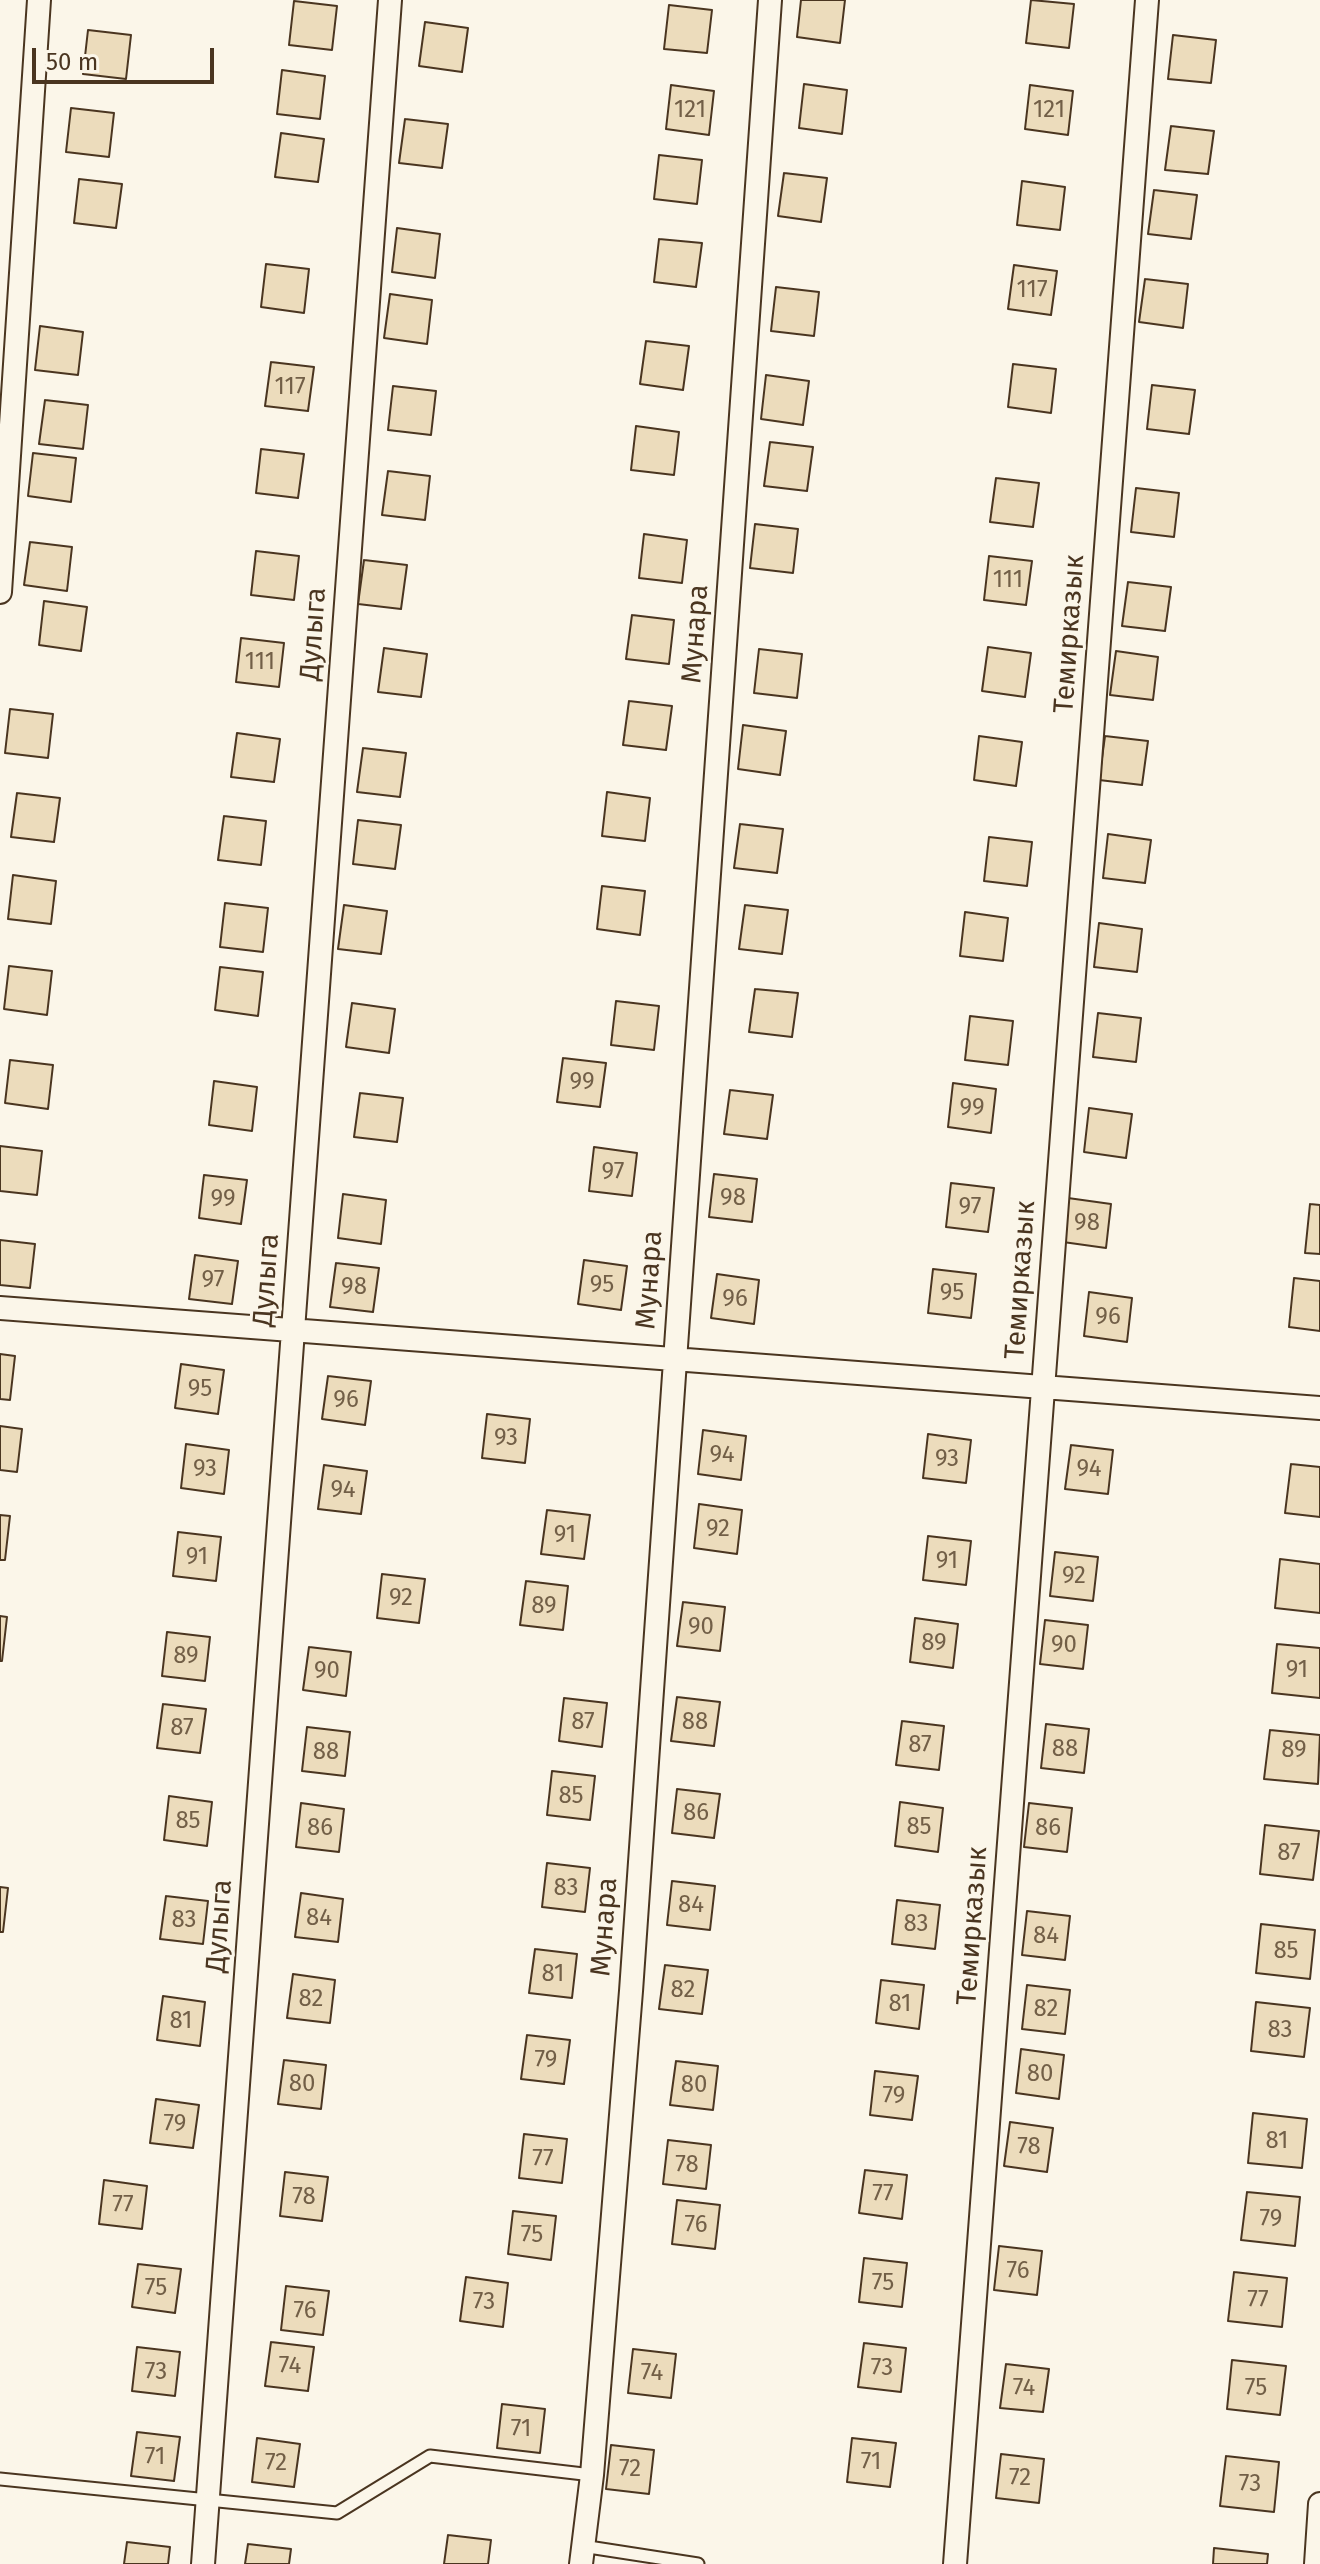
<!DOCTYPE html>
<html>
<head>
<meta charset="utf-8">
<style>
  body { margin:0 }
  #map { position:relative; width:1320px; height:2564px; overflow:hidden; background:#fbf6e9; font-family:"Fira Sans",sans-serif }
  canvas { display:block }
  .scale { position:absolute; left:32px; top:48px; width:182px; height:36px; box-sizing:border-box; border:4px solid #4a3520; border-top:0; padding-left:10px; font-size:24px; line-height:28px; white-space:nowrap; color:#4a3520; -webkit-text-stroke:6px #fbf6e9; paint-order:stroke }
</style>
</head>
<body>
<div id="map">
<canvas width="1320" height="2564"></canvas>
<div class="scale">50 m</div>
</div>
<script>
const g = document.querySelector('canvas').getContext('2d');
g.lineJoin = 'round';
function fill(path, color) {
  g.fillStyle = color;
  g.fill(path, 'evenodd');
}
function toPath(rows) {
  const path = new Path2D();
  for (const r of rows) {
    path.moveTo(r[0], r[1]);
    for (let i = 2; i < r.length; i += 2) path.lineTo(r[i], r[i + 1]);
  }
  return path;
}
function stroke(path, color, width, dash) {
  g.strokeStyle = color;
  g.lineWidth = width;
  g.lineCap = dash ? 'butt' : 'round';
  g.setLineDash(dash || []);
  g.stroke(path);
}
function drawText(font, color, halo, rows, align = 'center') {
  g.font = font + ' "Fira Sans",sans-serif';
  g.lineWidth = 6;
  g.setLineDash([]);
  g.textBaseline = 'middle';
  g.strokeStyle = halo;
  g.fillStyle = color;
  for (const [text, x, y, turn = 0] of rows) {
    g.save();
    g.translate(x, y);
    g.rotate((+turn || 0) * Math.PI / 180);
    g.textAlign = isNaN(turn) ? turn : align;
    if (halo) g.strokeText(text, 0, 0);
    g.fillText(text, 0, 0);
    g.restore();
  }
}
const building = toPath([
  [801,0,845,0,840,43,797,37,801,0],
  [1031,0,1074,4,1069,48,1026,43,1031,0],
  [294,1,337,6,332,50,289,45,294,1],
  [669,5,712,10,707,53,664,49,669,5],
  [425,22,468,28,462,72,419,66,425,22],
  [88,30,131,35,126,79,83,74,88,30],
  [1173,35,1216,40,1211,83,1168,79,1173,35],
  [282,70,325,76,320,119,277,114,282,70],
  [804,84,847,90,842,134,799,128,804,84],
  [671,85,714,91,709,135,666,129,671,85],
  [1030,85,1073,91,1068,135,1025,129,1030,85],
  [71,108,114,113,109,157,66,152,71,108],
  [405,119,448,124,442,168,399,163,405,119],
  [1171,126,1214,131,1208,174,1165,170,1171,126],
  [281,133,324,139,318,182,275,177,281,133],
  [659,155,702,160,697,204,654,199,659,155],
  [784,173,827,178,821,222,778,216,784,173],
  [79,179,122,184,116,228,74,223,79,179],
  [1022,181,1065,187,1060,230,1017,225,1022,181],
  [1154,190,1197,195,1191,239,1148,234,1154,190],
  [397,228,440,234,435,278,392,272,397,228],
  [659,239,702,243,696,287,654,282,659,239],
  [266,264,309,269,304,313,261,307,266,264],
  [1014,265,1057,271,1051,315,1008,309,1014,265],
  [1145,279,1188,284,1183,328,1139,322,1145,279],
  [776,287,819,292,814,336,771,331,776,287],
  [390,294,432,300,427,344,384,338,390,294],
  [40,326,83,332,78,375,35,370,40,326],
  [646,341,689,346,683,390,640,384,646,341],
  [271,362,314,367,308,411,265,406,271,362],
  [1013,364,1056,369,1051,413,1008,407,1013,364],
  [766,375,809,381,803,425,761,419,766,375],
  [1152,385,1195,390,1189,434,1147,429,1152,385],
  [393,386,436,391,431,435,388,430,393,386],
  [45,400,88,405,83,449,39,444,45,400],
  [636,426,679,432,674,475,631,470,636,426],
  [770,442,813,447,807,491,764,486,770,442],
  [261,449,304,454,298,498,256,493,261,449],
  [33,453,76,458,71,502,28,496,33,453],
  [388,471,430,476,425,520,382,515,388,471],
  [996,478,1039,483,1033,527,990,522,996,478],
  [1136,488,1179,493,1174,537,1131,532,1136,488],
  [755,524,798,529,793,573,750,568,755,524],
  [644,534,687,540,682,583,639,578,644,534],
  [30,542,72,547,67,591,24,585,30,542],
  [256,551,299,556,294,600,251,595,256,551],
  [989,556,1032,561,1026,605,984,600,989,556],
  [364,560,407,565,401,609,358,604,364,560],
  [1128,582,1171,587,1165,631,1122,626,1128,582],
  [44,601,87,607,81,651,39,645,44,601],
  [632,615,674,620,669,664,626,659,632,615],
  [241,638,284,643,279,687,236,682,241,638],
  [988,647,1031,653,1025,697,982,691,988,647],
  [384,648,427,654,421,697,378,692,384,648],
  [759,649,802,654,797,698,754,693,759,649],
  [1116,651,1158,657,1153,700,1110,695,1116,651],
  [629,701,672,706,666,750,623,745,629,701],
  [10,709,53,714,48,758,5,753,10,709],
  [743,725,786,731,780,775,738,769,743,725],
  [237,733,280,739,274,782,231,777,237,733],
  [979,736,1022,742,1016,786,974,780,979,736],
  [1105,736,1148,741,1142,785,1099,780,1105,736],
  [363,748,406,753,400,797,357,792,363,748],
  [607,792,650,798,645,841,602,836,607,792],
  [17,793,60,798,54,842,11,837,17,793],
  [224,816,266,821,261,865,218,860,224,816],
  [358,820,401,825,395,869,353,864,358,820],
  [740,824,783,829,777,873,734,868,740,824],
  [1108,834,1151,840,1145,883,1103,878,1108,834],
  [989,837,1032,842,1027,886,984,881,989,837],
  [13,875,56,881,51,924,8,919,13,875],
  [602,886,645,891,640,935,597,929,602,886],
  [225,903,268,908,263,952,220,947,225,903],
  [344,905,387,911,381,954,338,949,344,905],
  [745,905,788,910,782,954,739,949,745,905],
  [965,912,1008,918,1003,961,960,956,965,912],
  [1099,923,1142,929,1137,972,1094,967,1099,923],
  [9,966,52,971,47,1015,4,1009,9,966],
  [220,967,263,972,258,1016,215,1010,220,967],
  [755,989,798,993,792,1037,749,1032,755,989],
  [616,1001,659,1006,654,1050,611,1045,616,1001],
  [352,1003,395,1009,389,1053,346,1047,352,1003],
  [1098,1013,1141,1018,1136,1062,1093,1057,1098,1013],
  [970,1016,1013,1021,1008,1065,965,1060,970,1016],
  [563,1058,606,1063,600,1107,557,1102,563,1058],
  [10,1060,53,1065,48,1109,5,1103,10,1060],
  [214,1081,257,1087,252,1131,209,1125,214,1081],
  [953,1083,996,1089,991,1133,948,1127,953,1083],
  [730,1090,773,1095,767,1139,724,1134,730,1090],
  [360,1093,403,1098,397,1142,354,1137,360,1093],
  [1089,1108,1132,1114,1126,1158,1084,1152,1089,1108],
  [0,1146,42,1151,37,1195,0,1191,0,1146],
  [594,1147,637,1153,632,1196,589,1191,594,1147],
  [714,1174,757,1179,752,1222,709,1217,714,1174],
  [204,1175,247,1180,241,1224,199,1218,204,1175],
  [951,1183,994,1188,988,1232,946,1227,951,1183],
  [343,1194,386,1200,381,1244,338,1238,343,1194],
  [1068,1198,1111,1204,1106,1248,1063,1242,1068,1198],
  [1310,1204,1320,1205,1320,1254,1305,1253,1310,1204],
  [0,1240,35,1244,30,1288,0,1285,0,1240],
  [195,1255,238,1261,232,1304,189,1299,195,1255],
  [584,1260,627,1266,621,1310,578,1304,584,1260],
  [336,1263,379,1268,373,1312,330,1307,336,1263],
  [933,1269,976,1274,971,1318,928,1313,933,1269],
  [717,1274,759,1280,754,1324,711,1318,717,1274],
  [1294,1278,1320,1281,1320,1331,1289,1327,1294,1278],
  [1089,1292,1132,1298,1127,1342,1084,1336,1089,1292],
  [0,1354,15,1356,10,1400,0,1399,0,1354],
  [181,1364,224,1370,218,1414,175,1408,181,1364],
  [328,1376,371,1381,365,1425,322,1419,328,1376],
  [487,1414,530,1419,525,1463,482,1458,487,1414],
  [0,1426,22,1429,17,1472,0,1470,0,1426],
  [703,1430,746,1436,741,1480,698,1474,703,1430],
  [928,1434,971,1440,966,1483,923,1478,928,1434],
  [186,1444,229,1450,224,1494,181,1488,186,1444],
  [1071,1445,1113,1450,1108,1494,1065,1489,1071,1445],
  [1291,1464,1320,1467,1320,1517,1285,1513,1291,1464],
  [324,1465,367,1471,361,1514,318,1509,324,1465],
  [699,1504,742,1510,737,1554,694,1548,699,1504],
  [547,1510,590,1515,584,1559,541,1554,547,1510],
  [0,1515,10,1516,5,1560,0,1560,0,1515],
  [178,1532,221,1537,216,1581,173,1576,178,1532],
  [928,1536,971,1541,966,1585,923,1580,928,1536],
  [1055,1552,1098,1557,1093,1601,1050,1596,1055,1552],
  [1280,1559,1320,1564,1320,1613,1275,1608,1280,1559],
  [382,1574,425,1579,419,1623,377,1618,382,1574],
  [526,1581,568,1586,563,1630,520,1625,526,1581],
  [683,1602,725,1607,720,1651,677,1646,683,1602],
  [0,1616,7,1617,2,1661,0,1661,0,1616],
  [915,1618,958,1624,953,1668,910,1662,915,1618],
  [1045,1620,1088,1625,1083,1669,1040,1664,1045,1620],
  [167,1632,210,1637,205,1681,162,1676,167,1632],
  [1277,1644,1320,1648,1320,1698,1272,1693,1277,1644],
  [309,1647,351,1652,346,1696,303,1690,309,1647],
  [677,1697,720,1702,714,1746,671,1741,677,1697],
  [564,1698,607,1703,602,1747,559,1741,564,1698],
  [163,1704,206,1709,200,1753,157,1748,163,1704],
  [902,1721,944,1726,939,1770,896,1765,902,1721],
  [1046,1724,1089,1729,1084,1773,1041,1768,1046,1724],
  [307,1727,350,1732,345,1776,302,1771,307,1727],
  [1270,1730,1320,1735,1318,1784,1264,1779,1270,1730],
  [552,1771,595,1776,590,1820,547,1815,552,1771],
  [677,1789,720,1794,714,1838,672,1833,677,1789],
  [169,1796,212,1802,207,1846,164,1840,169,1796],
  [900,1802,943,1808,938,1852,895,1846,900,1802],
  [301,1803,344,1809,339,1852,296,1847,301,1803],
  [1029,1803,1072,1808,1067,1852,1024,1847,1029,1803],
  [1265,1825,1319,1831,1313,1880,1260,1874,1265,1825],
  [547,1863,590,1868,585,1912,542,1907,547,1863],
  [672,1881,715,1886,710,1930,667,1925,672,1881],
  [0,1887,8,1888,3,1932,0,1932,0,1887],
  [301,1893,343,1899,338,1942,295,1937,301,1893],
  [166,1896,208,1901,203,1944,160,1939,166,1896],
  [897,1900,940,1905,935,1949,892,1944,897,1900],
  [1027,1911,1070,1916,1065,1960,1022,1955,1027,1911],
  [1261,1924,1315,1930,1310,1979,1256,1973,1261,1924],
  [535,1949,577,1954,572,1998,529,1993,535,1949],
  [665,1965,708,1970,702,2014,659,2009,665,1965],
  [293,1974,335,1980,330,2023,287,2018,293,1974],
  [881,1980,924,1985,919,2029,876,2023,881,1980],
  [1027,1985,1070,1990,1065,2034,1022,2029,1027,1985],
  [163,1996,205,2002,200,2046,157,2040,163,1996],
  [1256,2002,1310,2008,1304,2057,1251,2051,1256,2002],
  [527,2035,570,2040,564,2084,521,2079,527,2035],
  [1021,2049,1064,2055,1059,2099,1016,2093,1021,2049],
  [284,2060,326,2065,321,2109,278,2104,284,2060],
  [676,2061,718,2066,713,2110,670,2105,676,2061],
  [875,2071,918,2076,912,2120,870,2115,875,2071],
  [156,2099,199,2105,193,2148,150,2143,156,2099],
  [1253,2113,1307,2119,1302,2168,1248,2163,1253,2113],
  [1010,2122,1053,2128,1047,2172,1004,2166,1010,2122],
  [524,2134,567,2139,562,2183,519,2178,524,2134],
  [668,2140,711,2145,706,2189,663,2184,668,2140],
  [865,2170,907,2175,902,2219,859,2213,865,2170],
  [285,2172,328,2177,322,2221,280,2216,285,2172],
  [104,2180,147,2186,142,2229,99,2224,104,2180],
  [1247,2192,1300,2197,1295,2246,1241,2240,1247,2192],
  [677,2200,720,2205,715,2249,672,2244,677,2200],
  [513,2211,556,2216,551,2260,508,2254,513,2211],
  [999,2246,1042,2251,1037,2295,994,2290,999,2246],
  [864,2258,907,2263,902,2307,859,2302,864,2258],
  [138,2264,181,2269,175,2313,132,2307,138,2264],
  [1234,2272,1287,2278,1282,2327,1228,2321,1234,2272],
  [466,2277,508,2283,503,2327,460,2321,466,2277],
  [286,2286,329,2291,323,2335,281,2330,286,2286],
  [271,2342,314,2347,308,2391,265,2386,271,2342],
  [864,2343,906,2348,901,2392,858,2387,864,2343],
  [137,2347,180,2352,175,2396,132,2391,137,2347],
  [633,2349,676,2354,671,2398,628,2393,633,2349],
  [1232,2360,1286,2366,1280,2415,1227,2409,1232,2360],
  [1006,2364,1049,2369,1043,2412,1000,2408,1006,2364],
  [502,2404,545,2409,540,2453,497,2448,502,2404],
  [137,2432,180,2437,174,2481,131,2476,137,2432],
  [257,2438,300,2444,294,2487,252,2482,257,2438],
  [852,2438,896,2443,890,2487,847,2482,852,2438],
  [611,2445,654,2450,649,2494,606,2489,611,2445],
  [1001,2454,1044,2459,1039,2503,996,2498,1001,2454],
  [1226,2456,1279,2462,1274,2512,1220,2506,1226,2456],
  [448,2535,491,2540,488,2564,444,2564,448,2535],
  [127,2542,170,2547,168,2564,124,2564,127,2542],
  [248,2544,291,2549,289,2564,245,2564,248,2544],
  [1214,2548,1268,2554,1267,2564,1213,2564,1214,2548]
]);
fill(building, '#ecdcbc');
stroke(building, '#4a3520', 2);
const lane = toPath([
  [0,2479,337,2513,430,2456,592,2475],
  [582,2546,698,2564]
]);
const street = toPath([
  [0,592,39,0],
  [0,1308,1320,1408],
  [203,2564,390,0],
  [581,2564,592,2475,631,1991,770,0],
  [955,2564,1147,0],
  [1316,2564,1320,2504]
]);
stroke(lane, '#4a3520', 15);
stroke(street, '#4a3520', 26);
stroke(lane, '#fbf6e9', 11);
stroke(street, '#fbf6e9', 22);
drawText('24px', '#725f47', null, [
  ["121",690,110],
  ["121",1049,110],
  ["117",1032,290],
  ["117",290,387],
  ["111",1008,580],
  ["111",260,662],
  ["99",582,1082],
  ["99",972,1108],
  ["97",613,1172],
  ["98",733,1198],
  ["99",223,1199],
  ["97",970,1207],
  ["98",1087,1223],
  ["97",213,1280],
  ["95",602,1285],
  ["98",354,1287],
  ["95",952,1293],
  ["96",735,1299],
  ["96",1108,1317],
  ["95",200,1389],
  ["96",346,1400],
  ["93",506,1438],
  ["94",722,1455],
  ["93",947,1459],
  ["93",205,1469],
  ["94",1089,1469],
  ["94",343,1490],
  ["92",718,1529],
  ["91",565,1535],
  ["91",197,1557],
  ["91",947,1561],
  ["92",1074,1576],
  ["92",401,1598],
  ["89",544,1606],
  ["90",701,1627],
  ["89",934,1643],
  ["90",1064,1645],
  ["89",186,1656],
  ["91",1297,1670],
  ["90",327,1671],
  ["87",583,1722],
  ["88",695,1722],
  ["87",182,1728],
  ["87",920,1745],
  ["88",1065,1749],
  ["89",1294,1750],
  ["88",326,1752],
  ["85",571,1796],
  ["86",696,1813],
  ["85",188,1821],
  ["85",919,1827],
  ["86",320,1828],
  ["86",1048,1828],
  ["87",1289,1853],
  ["83",566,1888],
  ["84",691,1905],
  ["84",319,1918],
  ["83",184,1920],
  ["83",916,1924],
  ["84",1046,1936],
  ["85",1286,1951],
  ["81",553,1974],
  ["82",683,1990],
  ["82",311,1999],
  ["81",900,2004],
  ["82",1046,2009],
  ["81",181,2021],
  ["83",1280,2030],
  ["79",546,2060],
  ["80",1040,2074],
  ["80",302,2084],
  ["80",694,2085],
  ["79",894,2096],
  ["79",175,2124],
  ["81",1277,2141],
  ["78",1029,2147],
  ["77",543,2159],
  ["78",687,2165],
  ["77",883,2194],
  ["78",304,2197],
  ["77",123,2205],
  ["79",1271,2219],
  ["76",696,2225],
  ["75",532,2235],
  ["76",1018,2271],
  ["75",883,2283],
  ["75",156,2288],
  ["77",1258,2300],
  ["73",484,2302],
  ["76",305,2311],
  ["74",290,2366],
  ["73",882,2368],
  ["73",156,2372],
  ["74",652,2373],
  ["74",1024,2388],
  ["75",1256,2388],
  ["71",521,2429],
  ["71",155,2457],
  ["71",871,2462],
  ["72",276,2463],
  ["72",630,2469],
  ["72",1020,2478],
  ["73",1250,2484]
]);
drawText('28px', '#4a3520', '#fbf6e9', [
  ["Дулыга",314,634,-86],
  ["Мунара",696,634,-86],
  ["Темирказык",1070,634,-86],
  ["Дулыга",267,1280,-86],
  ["Мунара",650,1280,-86],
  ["Темирказык",1021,1280,-86],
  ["Дулыга",220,1926,-86],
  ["Темирказык",973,1926,-86],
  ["Мунара",605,1927,-86]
]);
</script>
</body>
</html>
